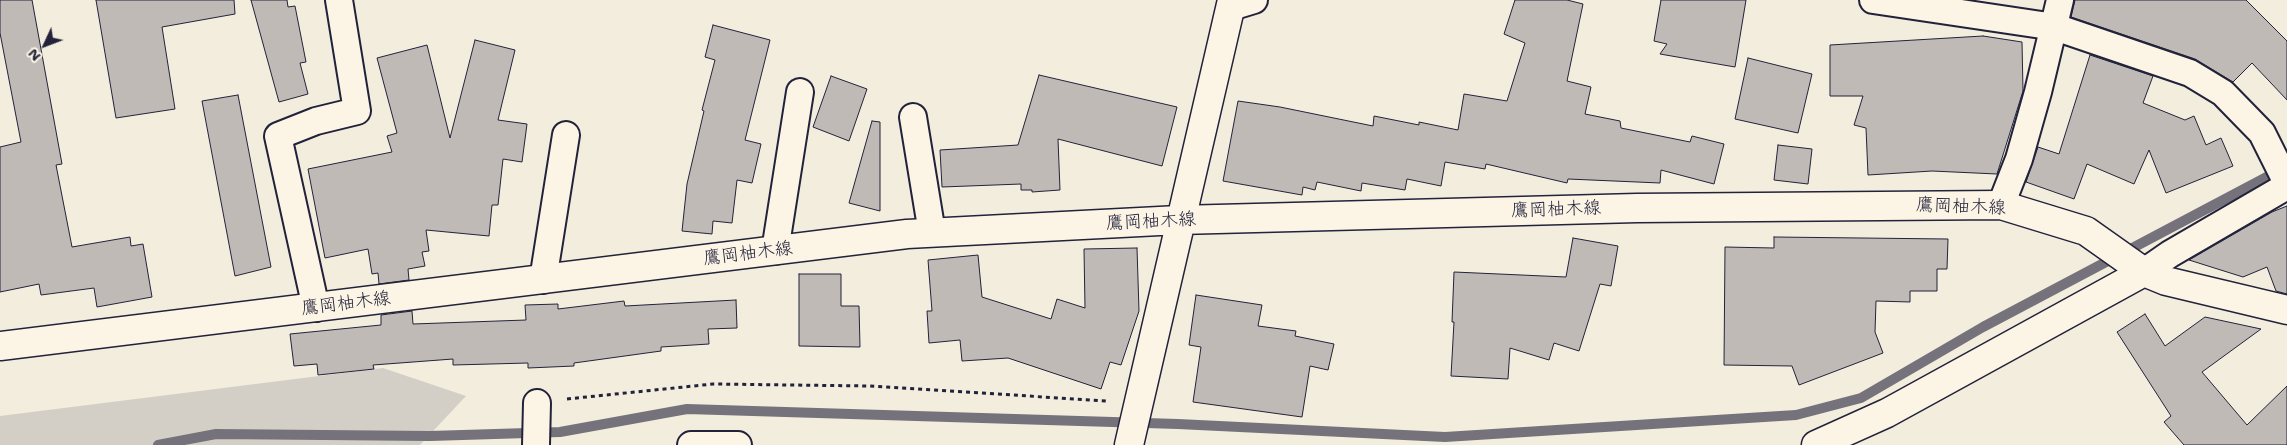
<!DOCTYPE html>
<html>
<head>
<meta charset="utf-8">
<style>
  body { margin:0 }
  #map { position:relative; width:2287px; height:445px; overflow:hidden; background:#f3edde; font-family:"Shantell Sans",sans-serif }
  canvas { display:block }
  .north { position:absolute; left:20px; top:20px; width:50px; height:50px; -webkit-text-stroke:4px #fcf5e5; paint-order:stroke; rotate:227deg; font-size:14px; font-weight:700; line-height:20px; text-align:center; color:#22223b }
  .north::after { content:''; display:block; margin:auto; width:18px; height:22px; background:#22223b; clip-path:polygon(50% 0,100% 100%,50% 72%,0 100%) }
</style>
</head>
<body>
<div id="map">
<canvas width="2287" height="445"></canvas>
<div class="north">N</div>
</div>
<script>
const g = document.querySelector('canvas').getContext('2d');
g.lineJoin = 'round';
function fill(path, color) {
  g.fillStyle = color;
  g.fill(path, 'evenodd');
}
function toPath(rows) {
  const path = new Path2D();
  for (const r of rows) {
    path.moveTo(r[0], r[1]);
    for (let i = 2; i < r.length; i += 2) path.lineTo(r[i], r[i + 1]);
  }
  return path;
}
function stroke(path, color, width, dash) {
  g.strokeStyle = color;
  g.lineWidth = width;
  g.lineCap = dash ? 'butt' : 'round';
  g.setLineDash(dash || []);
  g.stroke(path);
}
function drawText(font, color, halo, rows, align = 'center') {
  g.font = font + ' "Shantell Sans","Klee One",sans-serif';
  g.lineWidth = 4;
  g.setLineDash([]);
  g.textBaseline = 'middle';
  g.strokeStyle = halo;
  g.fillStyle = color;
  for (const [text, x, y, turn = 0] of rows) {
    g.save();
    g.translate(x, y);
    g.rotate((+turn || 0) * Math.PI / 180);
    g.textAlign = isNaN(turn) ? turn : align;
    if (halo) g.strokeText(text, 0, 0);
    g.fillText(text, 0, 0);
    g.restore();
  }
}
fill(toPath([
  [383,368,466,396,420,445,0,445,0,416]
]), '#d4cfc6');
stroke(toPath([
  [158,445,216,434,430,436,560,432,687,409,1178,424,1445,437,1796,415,1861,398,1983,327,2280,170]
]), '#75727b', 10);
const building = toPath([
  [0,0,32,0,62,164,56,165,72,247,130,237,131,246,143,244,152,297,97,307,94,288,41,295,39,284,0,292,0,147,21,142,0,33,0,0],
  [96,0,234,0,235,14,162,27,175,109,116,118,96,0],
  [251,0,287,0,288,7,295,6,306,62,300,63,308,94,279,102,251,0],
  [1515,0,1567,0,1583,4,1567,81,1591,87,1585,114,1620,121,1621,128,1690,142,1692,136,1724,144,1714,184,1661,170,1660,183,1568,179,1567,183,1486,164,1485,169,1445,162,1441,186,1407,179,1405,190,1362,183,1361,191,1317,182,1315,190,1303,187,1302,195,1223,181,1238,101,1280,107,1373,126,1374,116,1419,125,1419,122,1458,130,1464,94,1507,101,1525,43,1504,34,1515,0],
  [1661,0,1746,0,1735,67,1660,54,1667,44,1654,41,1661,0],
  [2075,0,2246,0,2287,41,2287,100,2252,63,2233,82,2195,59,2071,17,2075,0],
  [713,25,770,40,745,140,761,144,752,183,737,180,732,223,713,221,712,234,682,231,687,184,704,111,702,110,715,60,705,57,713,25],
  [1983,36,2022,42,2023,91,1997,174,1932,171,1868,175,1866,128,1854,125,1863,96,1830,96,1830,45,1983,36],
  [475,40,515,50,498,120,527,124,522,162,503,159,498,205,492,205,489,236,426,230,429,251,422,252,425,266,408,269,409,280,379,284,378,273,372,274,368,249,325,258,308,169,392,152,387,136,397,133,377,58,427,45,450,138,475,40],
  [2090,55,2153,76,2143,103,2185,120,2194,116,2206,145,2221,138,2233,166,2166,193,2149,150,2134,184,2087,164,2074,199,2026,182,2038,147,2059,154,2090,55],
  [1748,58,1812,74,1798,133,1735,119,1748,58],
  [1039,75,1177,107,1162,166,1058,139,1060,190,1032,192,1032,190,1021,190,1021,184,942,187,940,150,1018,145,1039,75],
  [831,76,867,89,849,141,813,127,831,76],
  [238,95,271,267,235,276,202,101,238,95],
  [872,121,880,122,880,211,849,203,872,121],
  [1778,145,1812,149,1808,184,1774,180,1778,145],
  [2287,206,2287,294,2276,291,2267,267,2243,277,2189,260,2272,212,2287,206],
  [1774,237,1948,239,1947,269,1937,269,1937,291,1910,291,1910,302,1876,301,1875,332,1883,353,1799,385,1792,366,1724,365,1725,247,1774,248,1774,237],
  [1573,238,1618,246,1611,286,1600,284,1579,351,1554,343,1549,360,1510,348,1508,379,1451,376,1454,322,1452,322,1454,272,1566,277,1573,238],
  [1137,248,1139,311,1121,365,1110,362,1101,389,1008,358,962,361,960,340,929,343,927,311,932,311,928,260,978,255,982,297,1051,319,1057,299,1085,308,1084,249,1137,248],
  [799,274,841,274,841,306,859,306,860,347,799,346,799,274],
  [1196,295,1262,305,1258,326,1296,331,1295,336,1334,344,1328,370,1310,366,1302,417,1193,402,1201,347,1189,345,1196,295],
  [736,300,737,328,708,329,709,344,661,347,661,351,574,363,574,366,528,368,528,363,453,365,453,359,373,365,374,369,318,375,317,364,294,366,290,334,381,325,381,315,412,311,413,324,526,320,525,305,558,304,558,309,624,301,625,306,736,300],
  [2145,314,2165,346,2205,317,2261,329,2202,372,2247,425,2287,386,2287,445,2184,445,2164,422,2171,416,2117,332,2145,314]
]);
fill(building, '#bfbab6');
stroke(building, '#22223b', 1);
const street = toPath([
  [1873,0,2055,27,2190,73,2223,93,2262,133,2287,183],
  [1231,7,1254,0],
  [913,117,932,233],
  [2001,205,2019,159,2038,92,2060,0],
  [775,251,800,92],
  [2144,272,2170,254,2287,186],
  [543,280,566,135],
  [316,308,278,136,316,121,357,111,339,0],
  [536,445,537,403],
  [691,445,738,445]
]);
const secondary = toPath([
  [0,346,907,234,1179,220,1637,208,2001,205,2086,231,2144,272,2166,281,2287,310],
  [1129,445,1232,0],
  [1816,445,1887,413,2144,272]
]);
stroke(street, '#22223b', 30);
stroke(secondary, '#22223b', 31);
stroke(toPath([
  [567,399,713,384,870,386,1107,401]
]), '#22223b', 3, [4, 4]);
stroke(street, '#fcf5e5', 26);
stroke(secondary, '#fcf5e5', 28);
drawText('18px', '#22223b', '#fcf5e5', [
  ["鷹岡柚木線",1961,207,2],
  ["鷹岡柚木線",1556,210,-2],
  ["鷹岡柚木線",1151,222,-3],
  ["鷹岡柚木線",748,254,-7],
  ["鷹岡柚木線",346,304,-7]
]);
</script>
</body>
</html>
